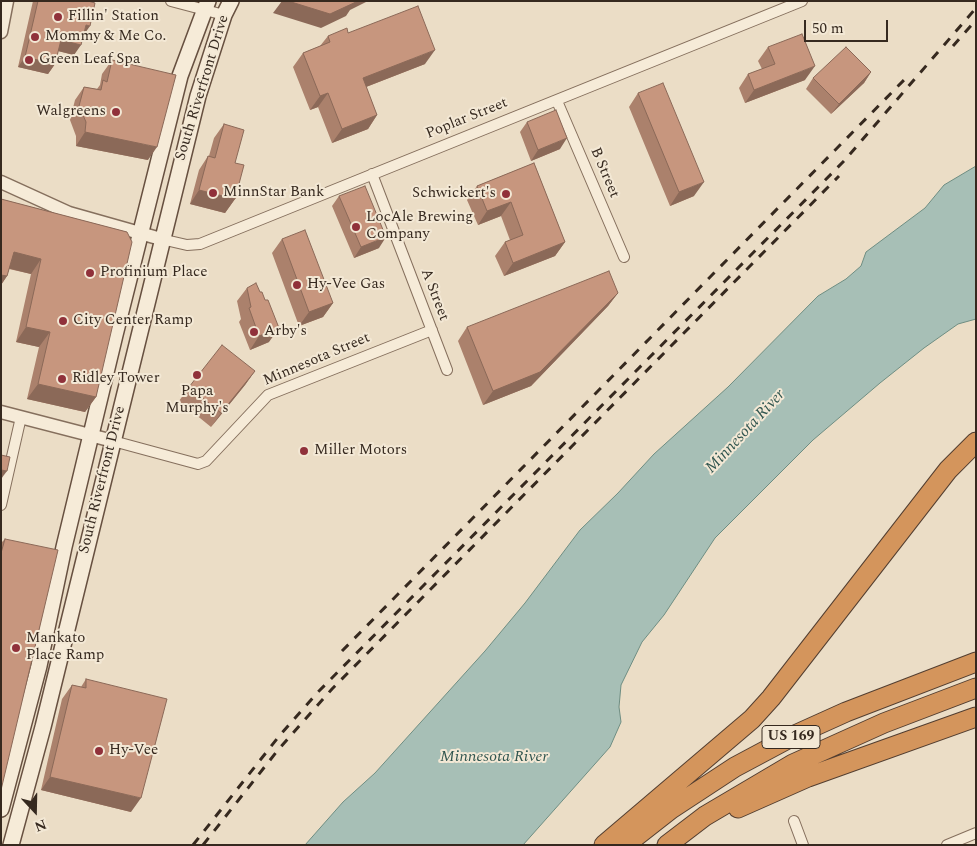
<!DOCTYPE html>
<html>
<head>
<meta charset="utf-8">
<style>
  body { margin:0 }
  #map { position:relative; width:977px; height:846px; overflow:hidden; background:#ebddc6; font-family:Spectral,serif }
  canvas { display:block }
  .frame { position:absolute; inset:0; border:2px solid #36291f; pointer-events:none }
  .north { position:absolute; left:10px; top:786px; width:50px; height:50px; -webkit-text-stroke:4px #f3e8d5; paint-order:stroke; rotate:159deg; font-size:14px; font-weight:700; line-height:20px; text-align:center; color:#36291f }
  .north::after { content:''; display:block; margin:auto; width:18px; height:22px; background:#36291f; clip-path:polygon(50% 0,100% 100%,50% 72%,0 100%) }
  .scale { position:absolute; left:804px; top:20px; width:84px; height:22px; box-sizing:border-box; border:2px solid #36291f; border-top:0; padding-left:6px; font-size:15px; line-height:18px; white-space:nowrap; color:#36291f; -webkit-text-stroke:4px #f3e8d5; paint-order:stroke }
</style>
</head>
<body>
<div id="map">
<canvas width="977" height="846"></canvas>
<div class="frame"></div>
<div class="north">N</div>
<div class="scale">50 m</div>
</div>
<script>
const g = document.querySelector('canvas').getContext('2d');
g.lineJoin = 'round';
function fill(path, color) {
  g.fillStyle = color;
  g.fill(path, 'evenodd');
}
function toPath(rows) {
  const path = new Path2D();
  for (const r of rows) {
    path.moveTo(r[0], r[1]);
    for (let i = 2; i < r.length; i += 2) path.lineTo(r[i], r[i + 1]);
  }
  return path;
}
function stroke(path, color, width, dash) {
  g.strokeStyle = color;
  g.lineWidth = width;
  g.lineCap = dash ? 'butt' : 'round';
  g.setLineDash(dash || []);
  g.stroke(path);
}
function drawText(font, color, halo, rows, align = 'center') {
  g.font = font + ' Spectral,serif';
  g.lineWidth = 4;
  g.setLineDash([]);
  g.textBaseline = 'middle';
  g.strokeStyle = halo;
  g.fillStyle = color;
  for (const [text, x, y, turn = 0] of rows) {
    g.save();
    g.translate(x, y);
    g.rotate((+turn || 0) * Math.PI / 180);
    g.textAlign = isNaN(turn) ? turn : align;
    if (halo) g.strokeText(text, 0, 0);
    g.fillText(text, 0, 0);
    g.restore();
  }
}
const water = toPath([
  [976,166,976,319,958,324,924,348,880,383,813,440,715,538,664,615,642,642,621,685,619,707,621,722,610,747,523,845,305,845,343,802,375,773,485,651,525,603,580,530,618,493,654,454,728,387,818,296,846,279,861,266,866,252,925,208,944,185,976,166]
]);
fill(water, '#a7bfb6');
stroke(water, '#6e8d82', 1);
const minor = toPath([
  [171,1,224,15],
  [557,101,624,257],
  [372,174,447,370],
  [161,239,187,245,200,244,802,1],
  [113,441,198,464,206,461,268,395,432,330],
  [1,505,21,417],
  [794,821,803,845],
  [947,845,976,833]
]);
const tertiary = toPath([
  [1,32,7,1],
  [1,182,69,213,161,239],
  [1,412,113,441]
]);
const secondary = toPath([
  [1,809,39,666,64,547,115,335,180,76,208,1],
  [11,845,43,727,198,96,224,15,231,1]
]);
const motorway = toPath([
  [738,808,808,777,976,717],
  [604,845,752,719,771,698,948,470,976,442],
  [625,845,671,809,735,767,795,735,846,712,976,662],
  [667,845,705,816,793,764,884,723,976,688]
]);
stroke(minor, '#856f5d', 12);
stroke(tertiary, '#856f5d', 15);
stroke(secondary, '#675040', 18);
stroke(motorway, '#533e30', 21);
stroke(minor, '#f6ebd8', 10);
stroke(tertiary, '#f6ebd8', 12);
stroke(secondary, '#f6ebd8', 15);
stroke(motorway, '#d4955c', 19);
stroke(toPath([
  [953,46,976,20],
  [342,651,906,78],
  [193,845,280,735,318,692,844,161,976,8],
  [203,845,278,750,332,689,839,176]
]), '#36291f', 3, [9, 9]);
fill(toPath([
  [33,1,88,1,84,34,74,55,58,51,55,64,48,74,18,67],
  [348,33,425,64,366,87,377,115,368,129,332,143,318,107,310,110,293,67,303,53,320,46,328,36],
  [768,47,805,80,745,103,739,88,748,74,762,69,758,61],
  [112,60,148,160,76,146,76,136,70,120,75,100,84,87,97,89,100,85,102,74],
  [871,72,864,83,831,114,806,89,813,78],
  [638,93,694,196,670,206,629,107],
  [527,122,560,149,531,161,520,132],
  [224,124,235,163,235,199,225,213,190,204,199,170,208,156,209,156,214,138],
  [534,163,565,242,555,256,504,276,495,256,505,242,510,240,501,216,478,225,467,200,477,186],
  [339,196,379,248,354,258,332,206],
  [1,199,127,232,96,397,85,412,27,399,39,347,16,342,31,274,9,269,7,276,1,285],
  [282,239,333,303,323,317,299,326,272,253],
  [247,288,269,342,250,350,239,322,241,319,237,301],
  [618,293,608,306,531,386,483,405,458,341,467,327],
  [255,371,245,385,211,427,179,401,189,387],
  [5,539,1,790,1,543],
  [86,679,131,812,41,790,62,699,72,685,81,687]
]), '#ab816c');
fill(toPath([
  [282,1,368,1,350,10,346,16,321,28,273,13],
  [86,25,90,26,83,36],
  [61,40,81,45,74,55,54,50],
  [435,50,425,64,353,92,363,78],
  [25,57,55,64,48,74,18,67],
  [815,66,805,80,745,103,754,90],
  [871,72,864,83,831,114,839,104],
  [328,93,318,107,310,110,320,96],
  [377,115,368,129,332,143,342,129],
  [85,132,157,147,148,160,76,146],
  [567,138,560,149,531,161,538,150],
  [704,182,694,196,670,206,679,192],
  [199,190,235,199,225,213,190,204],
  [511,202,501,216,478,225,487,211],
  [386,237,379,248,354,258,361,247],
  [565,242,555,256,504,276,513,263],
  [14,252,41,259,31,274,3,267],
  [1,275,7,276,1,285],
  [618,293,608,306,531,386,483,405,493,391],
  [333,303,323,317,299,326,309,312],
  [26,327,50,332,39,347,16,342],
  [279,328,269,342,250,350,259,336],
  [255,371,245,385,211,427,221,413],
  [38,384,96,397,85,412,27,399],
  [1,470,7,471,1,479],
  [50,777,141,798,131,812,41,790]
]), '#8b6958');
const building = toPath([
  [38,1,88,1,95,3,90,26,86,25,81,45,61,40,55,64,25,57,38,1],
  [288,1,355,1,356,2,330,14,288,1],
  [418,6,435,50,363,78,377,115,342,129,328,93,320,96,303,53,330,42,328,36,347,28,348,33,418,6],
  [802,34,815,66,754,90,748,74,775,64,768,47,802,34],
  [846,47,871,72,839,104,813,78,846,47],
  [112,60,176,75,157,147,85,132,86,122,79,106,84,87,101,90,103,80,107,82,112,60],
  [663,83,704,182,679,192,638,93,663,83],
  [556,110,567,138,538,150,527,122,556,110],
  [224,124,244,130,235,163,244,165,235,199,199,190,208,156,215,158,224,124],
  [534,163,565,242,513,263,505,242,523,235,511,202,487,211,477,186,534,163],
  [365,186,386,237,361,247,339,196,365,186],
  [1,199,127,232,132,242,96,397,38,384,50,332,26,327,41,259,14,252,7,276,1,275,1,199],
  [305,230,333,303,309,312,282,239,305,230],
  [609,271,618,293,540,372,493,391,467,327,609,271],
  [256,283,260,292,262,292,265,300,268,300,279,328,259,336,249,308,251,307,247,288,256,283],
  [222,345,255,371,221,413,189,387,222,345],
  [1,455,10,457,7,471,1,470,1,455],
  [5,539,58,550,1,790,1,553,5,539],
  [86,679,167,699,141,798,50,777,72,685,86,688,86,679]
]);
fill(building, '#c7967e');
stroke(building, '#8b6958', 1);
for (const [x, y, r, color] of [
  [58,17,5,"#90313a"],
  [35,37,5,"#90313a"],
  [29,60,5,"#90313a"],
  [116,112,5,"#90313a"],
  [213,193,5,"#90313a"],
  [506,194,5,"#90313a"],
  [356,227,5,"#90313a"],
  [90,273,5,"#90313a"],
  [297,285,5,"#90313a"],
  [63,321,5,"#90313a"],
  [254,332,5,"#90313a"],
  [197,375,5,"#90313a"],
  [62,379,5,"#90313a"],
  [304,451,5,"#90313a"],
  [16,648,5,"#90313a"],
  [99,751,5,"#90313a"]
]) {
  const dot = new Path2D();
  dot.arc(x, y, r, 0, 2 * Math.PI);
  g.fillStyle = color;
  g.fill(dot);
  stroke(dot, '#f3e8d5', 2);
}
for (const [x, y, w] of [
  [791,737,58]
]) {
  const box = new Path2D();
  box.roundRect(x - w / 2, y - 11.5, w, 23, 4);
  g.fillStyle = '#f3e8d5';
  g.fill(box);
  stroke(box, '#36291f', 1);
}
drawText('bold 14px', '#36291f', null, [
  ["US 169",791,737]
]);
drawText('15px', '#36291f', '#f3e8d5', [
  ["Fillin' Station",68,17],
  ["Mommy & Me Co.",45,37],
  ["Green Leaf Spa",39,60],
  ["Walgreens",106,112,"right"],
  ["MinnStar Bank",223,193],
  ["Schwickert's",496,194,"right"],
  ["LocAle Brewing",366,218],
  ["Company",366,235],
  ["Profinium Place",100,273],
  ["Hy-Vee Gas",307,285],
  ["City Center Ramp",73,321],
  ["Arby's",264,332],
  ["Ridley Tower",72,379],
  ["Papa",197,392,"center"],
  ["Murphy's",197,409,"center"],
  ["Miller Motors",314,451],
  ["Mankato",26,639],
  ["Place Ramp",26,656],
  ["Hy-Vee",109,751]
], 'left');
drawText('15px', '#36291f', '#f3e8d5', [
  ["South Riverfront Drive",203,88,-73],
  ["Poplar Street",467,119,-22],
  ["B Street",604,173,67],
  ["A Street",434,295,69],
  ["Minnesota Street",317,360,-23],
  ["South Riverfront Drive",103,480,-76]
]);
drawText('italic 16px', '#30554f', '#f3e8d5', [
  ["Minnesota River",746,432,-47],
  ["Minnesota River",494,758]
]);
</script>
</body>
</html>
